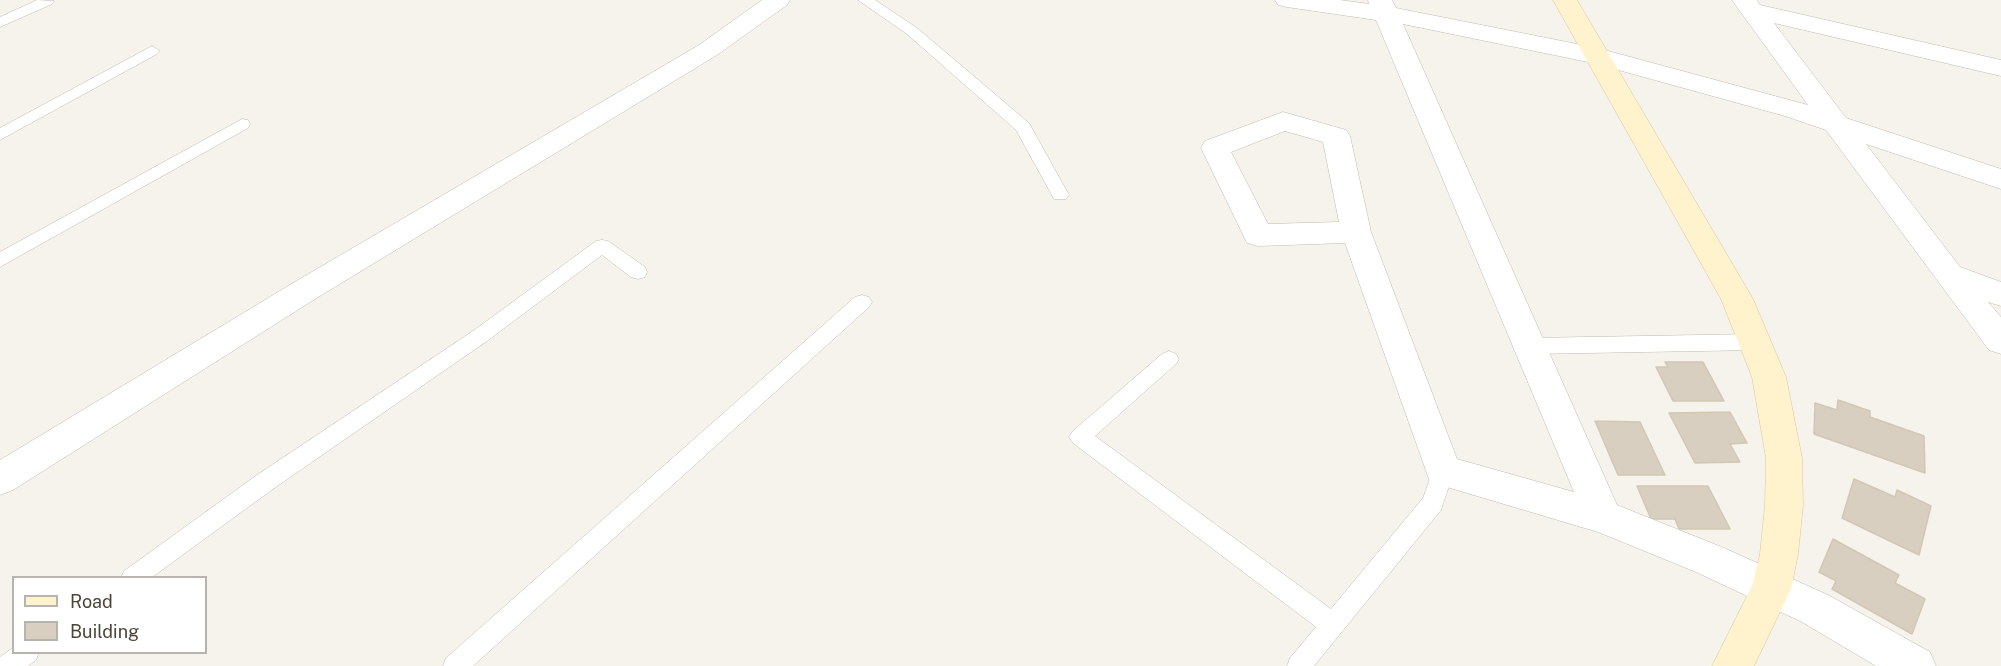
<!DOCTYPE html>
<html>
<head>
<meta charset="utf-8">
<style>
  body { margin:0 }
  #map { position:relative; width:2001px; height:666px; overflow:hidden; background:#f6f3ec; font-family:"Public Sans",sans-serif }
  canvas { display:block }
  .legend { position:absolute; left:12px; top:576px; width:195px; height:78px; box-sizing:border-box; background:#fff; border:2px solid #b7b4b0; margin:0; padding:8px 10px; list-style:none; font-size:18px; color:#4b4439 }
  .legend li { display:flex; align-items:center; gap:12px; height:30px }
  .legend b { width:30px; border:2px solid #b7b4b0 }
</style>
</head>
<body>
<div id="map">
<canvas width="2001" height="666"></canvas>
<ul class="legend">
<li><b style="height:8px;background:#fff3cd"></b>Road</li>
<li><b style="height:16px;background:#d8cfc1"></b>Building</li>
</ul>
</div>
<script>
const g = document.querySelector('canvas').getContext('2d');
g.lineJoin = 'round';
function fill(path, color) {
  g.fillStyle = color;
  g.fill(path, 'evenodd');
}
function toPath(rows) {
  const path = new Path2D();
  for (const r of rows) {
    path.moveTo(r[0], r[1]);
    for (let i = 2; i < r.length; i += 2) path.lineTo(r[i], r[i + 1]);
  }
  return path;
}
function stroke(path, color, width, dash) {
  g.strokeStyle = color;
  g.lineWidth = width;
  g.lineCap = dash ? 'butt' : 'round';
  g.setLineDash(dash || []);
  g.stroke(path);
}
const building = toPath([
  [1665,362,1703,362,1724,401,1673,401,1656,367,1668,367,1665,362],
  [1838,400,1870,411,1870,417,1924,436,1925,473,1814,434,1815,403,1837,410,1838,400],
  [1730,412,1747,443,1730,444,1740,462,1695,463,1669,413,1730,412],
  [1595,421,1640,422,1665,475,1618,475,1595,421],
  [1854,479,1895,497,1897,490,1931,506,1919,555,1842,518,1854,479],
  [1637,486,1708,486,1730,529,1679,529,1675,519,1651,519,1637,486],
  [1833,539,1899,575,1895,583,1925,599,1912,634,1832,589,1836,581,1819,572,1833,539]
]);
fill(building, '#d8cfc1');
stroke(building, '#d3c7b4', 1.5);
const lane = toPath([
  [37,0,54,1,52,4,0,27,0,17,37,0],
  [858,0,875,0,917,28,1029,123,1069,195,1066,199,1054,199,1016,130,907,34,858,0],
  [152,46,160,51,157,54,0,140,0,128,152,46],
  [242,119,248,120,250,124,248,128,0,267,0,252,242,119],
  [602,240,608,241,645,267,647,272,645,277,638,279,631,277,602,255,487,341,273,489,151,578,121,578,124,571,257,475,473,331,596,241,602,240],
  [862,295,869,297,872,302,869,307,473,666,443,666,446,658,855,297,862,295],
  [1756,334,1763,337,1766,342,1763,347,1756,350,1530,354,1523,351,1520,346,1523,341,1530,338,1756,334],
  [1169,351,1176,354,1179,359,1176,364,1095,436,1331,609,1423,498,1435,465,1443,462,1451,465,1454,471,1441,510,1314,666,1287,666,1290,658,1316,627,1073,443,1069,437,1073,431,1162,354,1169,351],
  [14,647,14,652,39,652,36,660,28,666,0,666,0,657,14,647]
]);
const street = toPath([
  [762,0,790,0,787,5,717,55,315,299,13,490,0,495,0,460,293,283,699,45,762,0],
  [1275,0,1340,0,1369,4,1368,0,1392,0,1396,8,1597,48,1808,105,1732,0,1757,0,1760,5,2001,60,2001,76,1774,23,1846,118,2001,169,2001,189,1866,144,1960,267,2001,282,2001,306,1988,302,2001,317,2001,354,1989,350,1826,130,1785,116,1593,63,1403,24,1617,505,1724,548,1830,596,1930,652,1936,666,1876,666,1802,622,1696,572,1598,532,1430,482,1345,243,1258,246,1247,243,1201,148,1205,141,1283,112,1346,130,1350,136,1371,232,1457,459,1574,492,1376,20,1287,7,1278,5,1275,0],
  [1285,131,1323,142,1339,222,1268,224,1231,152,1285,131]
]);
const secondary = toPath([
  [1553,0,1577,0,1753,299,1786,377,1802,458,1803,505,1798,554,1791,589,1754,666,1712,666,1752,586,1760,554,1765,505,1766,458,1752,377,1721,299,1553,0]
]);
stroke(lane, '#c2bbae', 1);
stroke(street, '#c2bbae', 1);
stroke(secondary, '#d6c79b', 1);
fill(lane, '#fff');
fill(street, '#fff');
fill(secondary, '#fff3cd');
</script>
</body>
</html>
